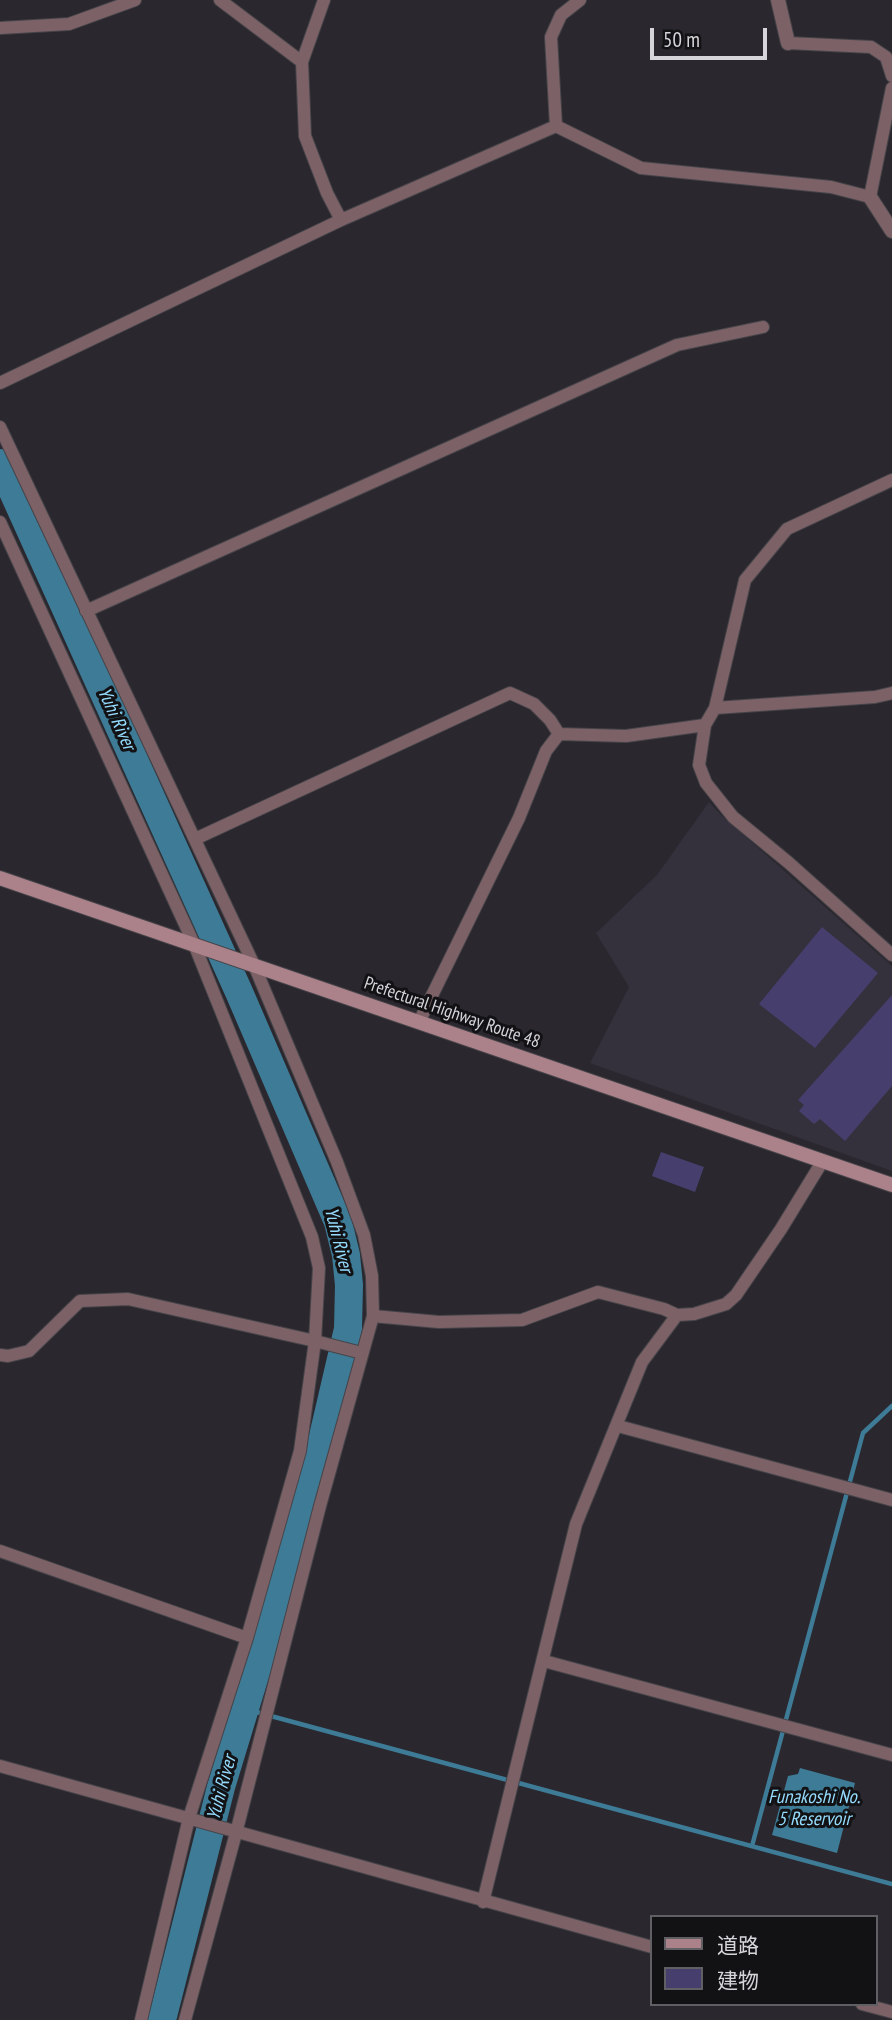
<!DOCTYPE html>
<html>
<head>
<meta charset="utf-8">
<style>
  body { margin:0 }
  #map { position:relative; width:892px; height:2020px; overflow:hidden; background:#2a282e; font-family:"PT Sans Narrow","Noto Sans JP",sans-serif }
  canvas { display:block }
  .legend { position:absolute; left:650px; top:1915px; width:228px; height:91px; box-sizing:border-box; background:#121114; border:2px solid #605f63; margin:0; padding:9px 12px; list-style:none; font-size:21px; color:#d6d5d9 }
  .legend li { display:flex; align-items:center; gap:14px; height:35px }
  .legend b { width:35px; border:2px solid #605f63 }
  .scale { position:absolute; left:650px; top:28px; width:117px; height:32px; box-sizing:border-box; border:4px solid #d6d5d9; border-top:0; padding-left:9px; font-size:21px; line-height:24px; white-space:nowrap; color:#d6d5d9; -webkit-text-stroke:5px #121114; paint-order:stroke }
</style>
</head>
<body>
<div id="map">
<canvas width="892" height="2020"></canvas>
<ul class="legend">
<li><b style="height:9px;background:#ab818a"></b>道路</li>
<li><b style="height:19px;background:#463f6d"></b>建物</li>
</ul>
<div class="scale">50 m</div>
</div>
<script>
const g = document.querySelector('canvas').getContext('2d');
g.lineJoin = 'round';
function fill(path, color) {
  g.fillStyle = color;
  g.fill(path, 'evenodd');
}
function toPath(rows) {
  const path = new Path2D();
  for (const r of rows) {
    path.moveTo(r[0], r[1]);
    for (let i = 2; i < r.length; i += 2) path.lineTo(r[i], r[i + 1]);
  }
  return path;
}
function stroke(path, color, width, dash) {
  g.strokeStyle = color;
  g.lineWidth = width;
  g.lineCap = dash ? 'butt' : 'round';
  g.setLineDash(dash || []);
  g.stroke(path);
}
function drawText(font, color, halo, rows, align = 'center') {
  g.font = font + ' "PT Sans Narrow",sans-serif';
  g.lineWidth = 6;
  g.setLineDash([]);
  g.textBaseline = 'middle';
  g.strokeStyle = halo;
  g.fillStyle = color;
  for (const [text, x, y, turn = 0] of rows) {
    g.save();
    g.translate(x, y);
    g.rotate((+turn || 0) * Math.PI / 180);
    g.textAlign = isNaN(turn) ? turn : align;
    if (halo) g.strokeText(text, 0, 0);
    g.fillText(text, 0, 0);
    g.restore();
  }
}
fill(toPath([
  [709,802,720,814,892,966,892,1171,590,1063,629,987,596,933,657,875]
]), '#34303c');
fill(toPath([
  [800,1768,855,1783,837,1853,772,1835,788,1776,798,1774]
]), '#3e7b97');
stroke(toPath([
  [245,1709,892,1884],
  [752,1846,863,1433,892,1406]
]), '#3e7b97', 4.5);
stroke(toPath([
  [0,463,239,992,338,1222,346,1255,349,1285,348,1329,321,1445,271,1623,221,1787,162,2020]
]), '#3e7b97', 28);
fill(toPath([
  [822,927,878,973,815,1048,759,1004],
  [892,995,892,1086,845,1141,820,1119,814,1124,799,1111,804,1105,798,1100],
  [661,1152,704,1167,695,1192,652,1176]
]), '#463f6d');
const minor = toPath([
  [220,0,302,62,305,136,327,193,341,220],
  [0,28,69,24,135,0],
  [788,43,871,47,886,57,892,76],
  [302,62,324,0],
  [556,126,641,168,831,187,870,197,892,88],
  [556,126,551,37,561,15,580,0],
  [0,383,341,220,556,126],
  [0,427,254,965,337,1162,364,1235,372,1276,373,1316,320,1506,236,1833,185,2020],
  [0,522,194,944,312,1237,319,1268,315,1341,300,1451,247,1638,189,1818,141,2020],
  [86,611,677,345,763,327],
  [715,708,745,580,787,529,892,480],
  [705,725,699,765,706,783,733,817,789,863,892,955],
  [559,734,626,736,705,725,715,708,875,697,892,693],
  [195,839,510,693,534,704,550,720,559,734],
  [419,1022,519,818,546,751,559,734],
  [373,1316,439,1322,522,1320,598,1292,664,1309,677,1315,694,1314,726,1304,736,1295,781,1229,822,1162],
  [0,1355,8,1356,29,1351,80,1301,128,1299,315,1341,362,1353],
  [618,1426,892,1500],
  [0,1551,247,1638],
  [544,1661,892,1755],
  [0,1766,652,1947],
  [483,1902,576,1524,642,1362,677,1315],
  [862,2004,892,2012]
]);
const tertiary = toPath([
  [778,0,788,43],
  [870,197,892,231]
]);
const secondary = toPath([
  [0,878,892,1185]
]);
stroke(minor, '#464449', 14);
stroke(tertiary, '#464449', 16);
stroke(secondary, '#464449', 16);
stroke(minor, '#7c6267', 12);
stroke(tertiary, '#7c6267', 14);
stroke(secondary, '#ab818a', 14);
drawText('18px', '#d6d5d9', '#121114', [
  ["Prefectural Highway Route 48",452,1013,19]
]);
drawText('italic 19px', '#94dbfd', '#121114', [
  ["Yuhi River",116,719,66],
  ["Yuhi River",338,1240,76],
  ["Yuhi River",222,1788,-75],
  ["Funakoshi No.",814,1798],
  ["5 Reservoir",814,1820]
]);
</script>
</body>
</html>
